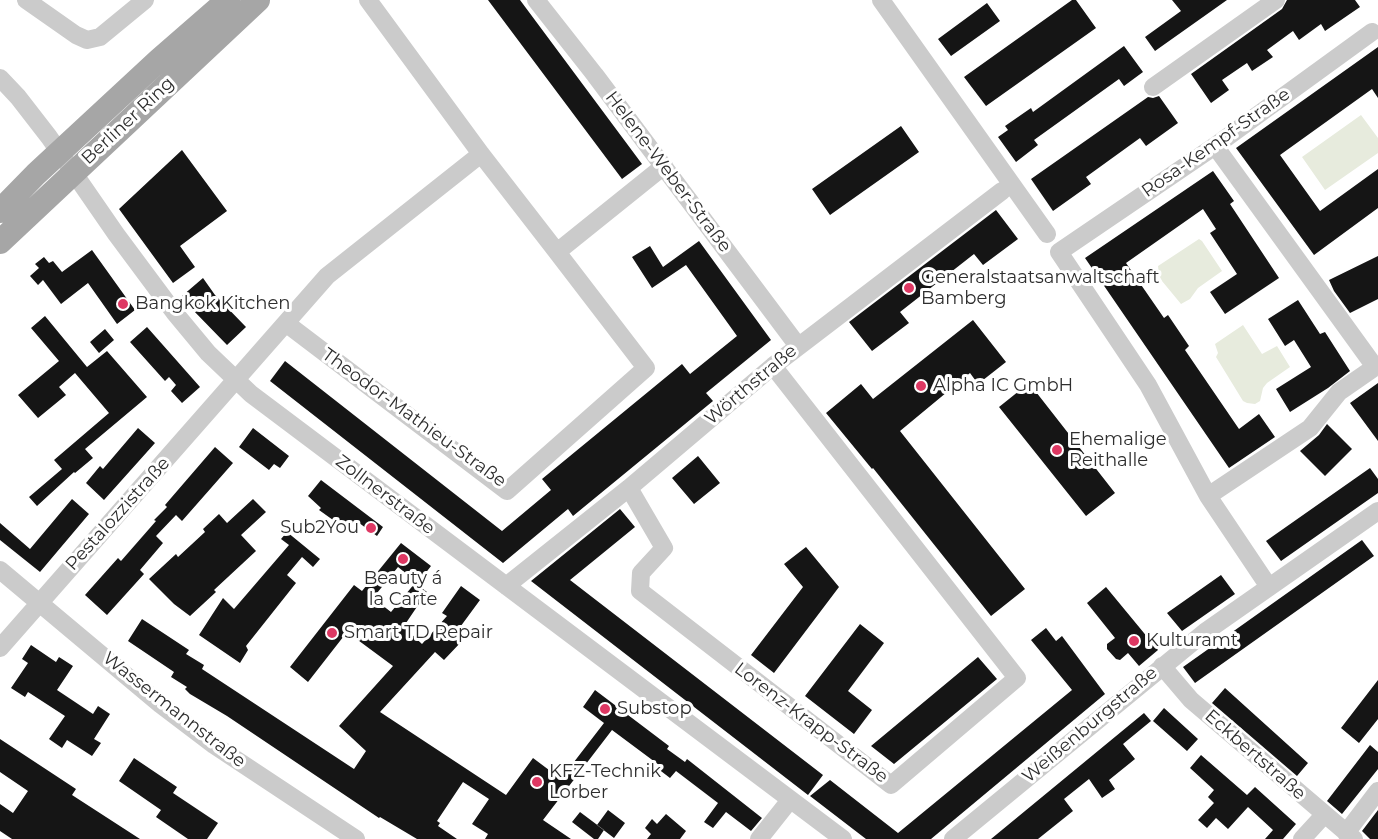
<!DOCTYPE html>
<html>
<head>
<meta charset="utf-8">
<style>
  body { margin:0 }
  canvas { display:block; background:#fff }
</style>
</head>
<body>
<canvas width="1378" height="839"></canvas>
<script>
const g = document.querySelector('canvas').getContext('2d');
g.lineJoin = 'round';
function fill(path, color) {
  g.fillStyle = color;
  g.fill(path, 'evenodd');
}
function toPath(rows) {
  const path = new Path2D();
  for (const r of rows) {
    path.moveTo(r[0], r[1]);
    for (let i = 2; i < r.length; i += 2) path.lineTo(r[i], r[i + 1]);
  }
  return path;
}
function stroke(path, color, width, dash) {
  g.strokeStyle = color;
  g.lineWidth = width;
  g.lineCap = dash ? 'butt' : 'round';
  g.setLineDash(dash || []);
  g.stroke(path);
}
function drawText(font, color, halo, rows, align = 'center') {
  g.font = font + ' Montserrat,sans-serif';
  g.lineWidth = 6;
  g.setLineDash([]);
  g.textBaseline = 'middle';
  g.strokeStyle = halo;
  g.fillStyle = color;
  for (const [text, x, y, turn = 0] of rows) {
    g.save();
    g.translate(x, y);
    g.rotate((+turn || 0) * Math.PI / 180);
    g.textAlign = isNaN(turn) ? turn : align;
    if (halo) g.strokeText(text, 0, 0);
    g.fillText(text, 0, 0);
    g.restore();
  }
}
fill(toPath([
  [1361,115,1378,138,1378,153,1325,190,1302,157],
  [1199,239,1202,241,1222,271,1198,288,1190,299,1181,304,1162,281,1159,275,1158,266],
  [1243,325,1262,354,1277,346,1290,367,1267,383,1263,388,1260,401,1255,404,1247,403,1243,401,1216,357,1218,353,1215,344]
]), '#e7ebdd');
fill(toPath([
  [488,0,520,0,642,164,622,179],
  [1072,0,1076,0,1096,28,986,106,964,77],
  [1172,0,1227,0,1155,51,1145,37,1181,11],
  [1287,0,1355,0,1360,7,1325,31,1321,24,1299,40,1293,31,1267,50,1273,57,1252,71,1247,63,1222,80,1229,90,1211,103,1191,74,1282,9],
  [987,3,1000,21,951,56,938,39],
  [1124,46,1143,72,1124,86,1119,79,1034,140,1038,145,1016,162,998,137,1008,130,1005,126,1031,108,1033,112],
  [1378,47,1378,98,1372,89,1280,155,1320,211,1378,169,1378,208,1314,255,1236,148],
  [1159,96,1178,123,1146,146,1140,138,1086,177,1091,184,1053,211,1031,179,1148,97,1153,98],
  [901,126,919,152,830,215,812,189],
  [182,150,227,211,180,246,195,267,173,283,119,209],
  [1213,171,1234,201,1230,204,1279,278,1225,314,1210,292,1237,274,1210,233,1216,229,1203,209,1126,263,1164,318,1168,315,1189,346,1185,350,1239,429,1259,414,1275,437,1229,468,1085,258],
  [996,210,1018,239,983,265,974,254,900,312,909,323,872,351,849,322],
  [699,241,771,340,706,393,713,401,573,516,568,509,503,563,270,381,285,361,502,531,551,490,542,479,682,364,690,374,737,336,686,265,652,288,632,257,650,246,663,267],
  [92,250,135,310,117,324,88,283,61,304,43,280,38,285,30,276,39,268,35,264,44,257,49,263,53,261,62,272],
  [1378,256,1378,299,1350,313,1334,291,1329,280],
  [203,278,215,295,246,327,227,345,191,308,182,296],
  [1298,300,1320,334,1325,332,1350,371,1328,388,1290,412,1276,389,1311,367,1294,340,1285,346,1268,319],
  [45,316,87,367,107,351,147,397,85,449,93,458,75,473,74,472,37,506,29,497,62,469,54,460,109,413,75,373,59,387,66,395,38,418,18,395,59,361,31,328],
  [973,320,1006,362,978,384,970,373,900,431,1025,589,991,616,873,468,872,469,826,413,861,384,873,399],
  [147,327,200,387,182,403,171,391,176,385,169,377,165,381,130,342],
  [105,329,114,340,99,353,90,342],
  [1029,383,1115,493,1086,516,999,407],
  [1378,383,1378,441,1350,403],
  [1327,424,1352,449,1325,476,1300,451,1319,435],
  [138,428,155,443,104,500,86,483,100,466,103,469],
  [253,428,289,456,280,468,274,464,269,470,239,447],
  [215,447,233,463,182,521,176,515,156,536,163,543,140,570,144,574,107,615,85,595,118,558,121,561,156,521,154,520,167,507,165,505],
  [698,456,720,483,694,504,672,478],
  [1370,468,1378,479,1378,493,1281,561,1266,541],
  [321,480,383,527,377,536,355,520,347,530,319,510,321,508,308,496],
  [72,499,89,514,40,572,0,540,0,523,30,549],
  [253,499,266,512,241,535,256,551,214,590,216,592,190,616,174,604,149,579,176,554,178,557,205,532,203,529,219,514,227,523],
  [620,509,635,527,570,580,823,775,808,795,531,581],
  [287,532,320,559,313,567,302,557,287,575,296,583,246,646,248,650,240,663,199,635,223,598,234,609,289,545,281,539],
  [1362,540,1374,556,1195,683,1183,667],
  [401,543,431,566,418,583,398,567,373,598,391,612,415,583,427,592,406,623,409,626,406,629,422,644,447,616,442,613,461,586,480,600,455,634,462,641,444,660,435,652,380,712,506,795,533,758,557,776,563,768,567,771,604,723,583,707,595,690,669,746,667,749,685,762,687,759,762,818,751,831,726,812,713,828,704,822,718,803,676,771,670,778,657,768,659,765,612,730,543,820,571,839,485,839,488,834,472,824,489,799,463,782,437,821,440,823,438,826,457,839,417,839,380,817,379,818,227,716,190,694,185,689,187,687,171,677,174,672,128,641,142,619,189,650,186,654,204,665,202,669,354,769,366,751,339,726,393,666,347,632,308,682,290,667,354,585,362,591],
  [806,547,839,587,774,673,751,655,803,587,784,564],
  [1221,575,1235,594,1182,631,1167,613],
  [1106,587,1158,650,1139,666,1128,653,1120,660,1116,659,1107,649,1107,644,1115,638,1087,603],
  [860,624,884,643,848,691,872,710,854,734,805,696],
  [1046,628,1056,641,1062,636,1105,694,931,839,866,839,810,796,830,780,898,833,1072,690,1031,640],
  [31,645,56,662,59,657,73,666,57,690,93,714,98,706,110,714,94,739,101,743,92,756,67,740,62,748,49,739,65,716,28,692,25,697,11,688,28,663,22,659],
  [978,657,997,679,894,764,871,746],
  [1378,680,1378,719,1359,743,1341,728],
  [1225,688,1308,763,1297,776,1212,703],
  [1164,708,1198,739,1187,751,1153,721],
  [1144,713,1151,721,1123,744,1135,759,1109,780,1115,789,1102,798,1089,779,1064,799,1073,811,1038,839,991,839],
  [0,739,76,789,72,795,140,839,12,839,0,831,0,804,13,813,28,791,0,772],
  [1370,745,1378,752,1378,769,1342,814,1327,801],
  [1201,755,1247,795,1255,787,1296,824,1283,839,1265,839,1273,830,1248,807,1228,829,1216,818,1207,828,1198,820,1214,803,1208,797,1214,790,1190,768],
  [134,758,177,787,173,793,218,823,207,839,188,839,156,817,161,810,119,781],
  [608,810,625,823,614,838,597,825],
  [1378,810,1378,839,1370,839,1362,831],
  [580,812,604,830,598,839,594,839,572,822],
  [666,814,686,831,680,839,647,839,651,834,645,828,652,819,657,824]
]), '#151515');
stroke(toPath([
  [26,0,76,35,87,40,100,37,145,0],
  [368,0,481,154,557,252,664,166],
  [536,0,595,75,798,346],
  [881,0,1047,234],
  [0,78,18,97,49,137,116,234,174,312,208,353,251,394,843,839],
  [1153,87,1276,0],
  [1215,146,1375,367],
  [287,324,507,491,646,368,557,252],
  [629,488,664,548,641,573,640,591,891,785,1017,678,773,366],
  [1208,496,1310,428,1339,392,1378,365],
  [0,570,160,704,214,745,356,839],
  [506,586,629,488,773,366,1002,191],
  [1269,587,1208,496,1148,385,1059,252,1215,146,1372,32],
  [0,648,327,276,481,154],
  [1162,666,1191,700,1354,839],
  [1346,833,1378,791],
  [759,839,790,800],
  [953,839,1205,632,1378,511],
  [1302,839,1324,815]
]), '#cbcbcb', 18);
stroke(toPath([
  [0,211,36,174,159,60,228,0],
  [0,242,258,0]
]), '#a6a6a6', 24);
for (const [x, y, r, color] of [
  [909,288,6,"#de3863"],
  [123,304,6,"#de3863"],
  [921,386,6,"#de3863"],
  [1057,450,6,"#de3863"],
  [371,528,6,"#de3863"],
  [403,559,6,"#de3863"],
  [332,633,6,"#de3863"],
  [1134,641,6,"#de3863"],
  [605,709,6,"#de3863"],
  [537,782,6,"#de3863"]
]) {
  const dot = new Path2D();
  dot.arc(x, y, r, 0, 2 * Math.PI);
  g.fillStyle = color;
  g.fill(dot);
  stroke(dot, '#fff', 2);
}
drawText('18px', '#2e2e2e', '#fff', [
  ["Berliner Ring",128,121,-43],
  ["Rosa-Kempf-Straße",1216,143,-35],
  ["Helene-Weber-Straße",668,172,53],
  ["Wörthstraße",751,385,-40],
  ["Theodor-Mathieu-Straße",414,418,36],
  ["Zollnerstraße",385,495,37],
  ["Pestalozzistraße",118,514,-48],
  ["Wassermannstraße",174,710,38],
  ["Lorenz-Krapp-Straße",811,723,37],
  ["Weißenburgstraße",1090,725,-40],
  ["Eckbertstraße",1255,755,41]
]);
drawText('18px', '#2e2e2e', '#fff', [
  ["Generalstaatsanwaltschaft",921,278],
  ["Bamberg",921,299],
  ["Bangkok Kitchen",135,304],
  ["Alpha IC GmbH",933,386],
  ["Ehemalige",1069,440],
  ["Reithalle",1069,461],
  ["Sub2You",359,528,"right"],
  ["Beauty á",403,579,"center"],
  ["la Carte",403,600,"center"],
  ["Smart TD Repair",344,633],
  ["Kulturamt",1146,641],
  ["Substop",617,709],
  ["KFZ-Technik",549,772],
  ["Lorber",549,793]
], 'left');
</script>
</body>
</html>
